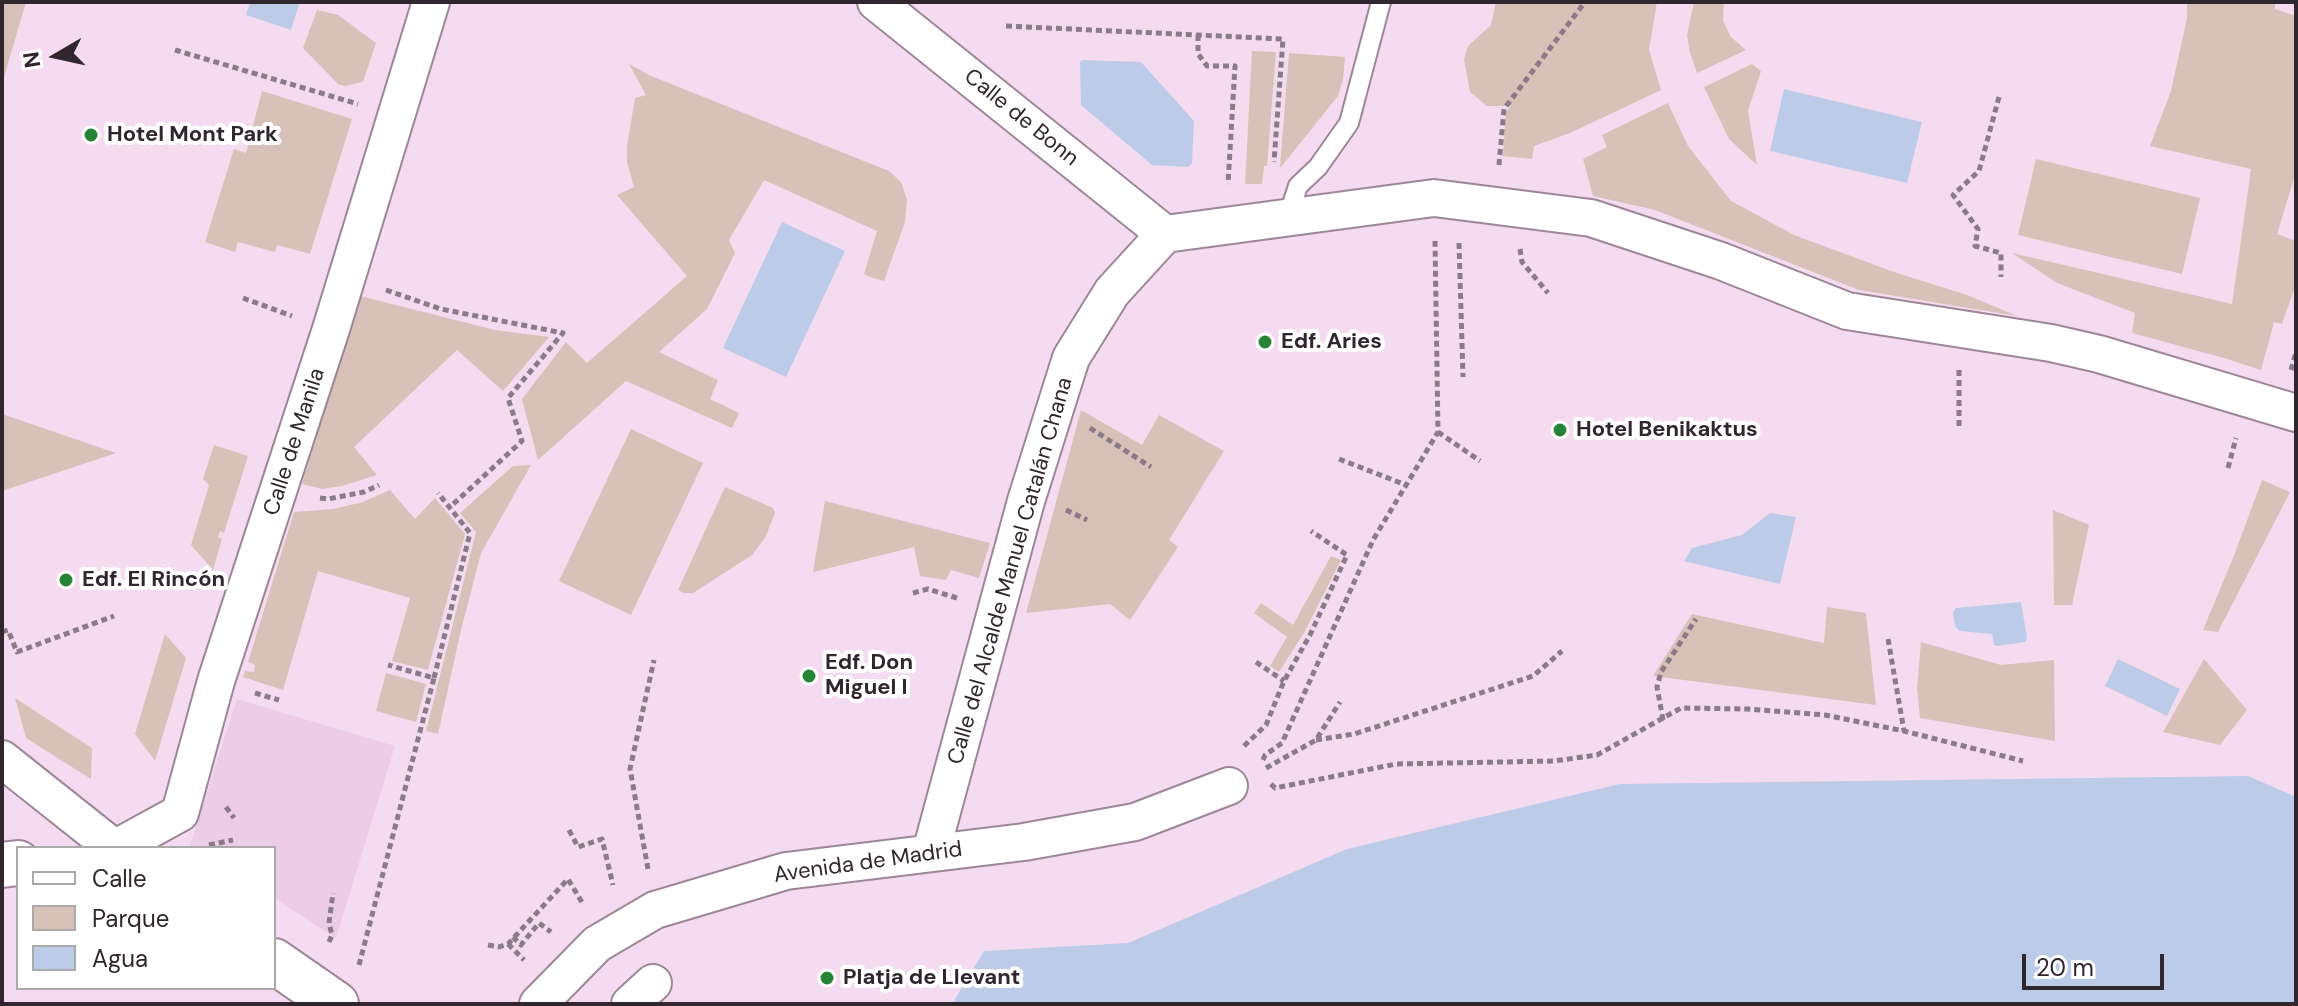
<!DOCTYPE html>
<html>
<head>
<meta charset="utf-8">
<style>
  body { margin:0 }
  #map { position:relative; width:2298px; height:1006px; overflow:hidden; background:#f5dbef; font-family:"DM Sans",sans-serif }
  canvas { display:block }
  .frame { position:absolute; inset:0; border:4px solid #30272e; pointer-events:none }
  .legend { position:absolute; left:16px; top:846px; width:260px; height:144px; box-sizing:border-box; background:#fff; border:2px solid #aca9ab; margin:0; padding:10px 14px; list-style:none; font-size:24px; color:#30272e }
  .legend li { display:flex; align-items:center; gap:16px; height:40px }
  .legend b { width:40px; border:2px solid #aca9ab }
  .north { position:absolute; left:16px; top:16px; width:80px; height:80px; -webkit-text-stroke:6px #fff; paint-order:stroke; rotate:261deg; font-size:22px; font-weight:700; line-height:32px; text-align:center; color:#30272e }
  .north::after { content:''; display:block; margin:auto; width:28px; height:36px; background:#30272e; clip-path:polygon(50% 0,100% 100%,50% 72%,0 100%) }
  .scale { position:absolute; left:2022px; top:954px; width:142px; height:36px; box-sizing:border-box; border:4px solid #30272e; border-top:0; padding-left:10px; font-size:24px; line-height:28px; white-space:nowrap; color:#30272e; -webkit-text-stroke:6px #fff; paint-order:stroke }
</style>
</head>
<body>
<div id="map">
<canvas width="2298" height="1006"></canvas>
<div class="frame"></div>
<ul class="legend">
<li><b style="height:10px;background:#fff"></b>Calle</li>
<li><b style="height:22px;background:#d8c1b9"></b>Parque</li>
<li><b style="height:22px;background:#bccbe8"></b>Agua</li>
</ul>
<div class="north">N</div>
<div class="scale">20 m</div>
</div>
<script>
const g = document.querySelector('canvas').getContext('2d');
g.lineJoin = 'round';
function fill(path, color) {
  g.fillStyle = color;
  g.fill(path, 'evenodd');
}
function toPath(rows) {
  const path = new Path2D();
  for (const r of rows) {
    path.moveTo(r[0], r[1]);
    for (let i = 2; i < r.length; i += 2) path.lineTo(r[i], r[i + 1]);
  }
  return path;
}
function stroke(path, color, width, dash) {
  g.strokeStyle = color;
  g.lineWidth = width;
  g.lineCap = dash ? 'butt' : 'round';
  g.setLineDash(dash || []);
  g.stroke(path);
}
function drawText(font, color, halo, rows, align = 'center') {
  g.font = font + ' "DM Sans",sans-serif';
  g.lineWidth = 8;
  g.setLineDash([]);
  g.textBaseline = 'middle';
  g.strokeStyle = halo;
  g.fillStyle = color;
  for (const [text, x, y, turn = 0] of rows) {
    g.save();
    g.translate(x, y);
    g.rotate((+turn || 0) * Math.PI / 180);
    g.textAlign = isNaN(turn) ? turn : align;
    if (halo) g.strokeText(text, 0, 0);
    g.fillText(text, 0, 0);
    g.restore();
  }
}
fill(toPath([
  [237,699,395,746,336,938,274,898,274,848,195,848,190,845]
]), '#eccde5');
fill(toPath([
  [2,2,26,2,2,84],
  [1496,2,1657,2,1649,50,1661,90,1570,133,1534,146,1532,159,1503,156,1506,112,1511,106,1487,106,1470,92,1464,60,1468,46,1491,25],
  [1694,2,1724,2,1723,21,1731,37,1746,50,1697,73,1690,53,1687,35],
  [2187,2,2275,2,2275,9,2296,16,2296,172,2277,234,2296,241,2296,284,2282,324,2274,322,2261,370,2224,358,2132,333,2135,313,2057,283,2012,253,2232,304,2251,169,2150,146,2171,91,2187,18],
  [317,10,338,15,376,43,363,82,344,86,338,84,303,48],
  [1252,51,1276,52,1267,166,1264,166,1262,184,1245,184],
  [1289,53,1345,57,1343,79,1338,96,1281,167,1280,167],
  [629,64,651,76,889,171,901,182,907,200,905,222,884,281,870,277,864,274,877,231,764,180,729,240,735,253,707,309,659,352,718,380,710,399,739,413,732,428,626,381,538,460,522,399,566,342,587,363,687,276,617,195,634,187,627,162,627,146,635,98,646,95],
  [1752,64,1761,71,1748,111,1757,165,1729,139,1704,87],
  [262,91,352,119,310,254,277,245,275,252,238,242,235,252,205,242,234,149,246,153],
  [1668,103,1688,146,1731,201,1794,235,1894,272,1967,295,2017,316,1859,290,1655,210,1593,196,1583,159,1607,147,1602,135],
  [2036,159,2200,198,2182,274,2018,235],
  [360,296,495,330,549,337,503,391,457,350,354,447,377,475,342,486,322,489,302,484],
  [1081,410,1142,445,1159,415,1224,451,1169,540,1178,547,1130,620,1110,604,1026,613],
  [2,414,116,453,2,491],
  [631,429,703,463,631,615,559,581],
  [214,445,248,456,224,533,220,531,218,537,222,539,213,570,191,545,209,485,203,479],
  [531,465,481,553,461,630,438,734,426,731,476,532,460,513,513,466],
  [2262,480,2290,492,2218,632,2203,630,2235,553],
  [725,487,773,508,775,513,765,538,752,555,693,593,684,593,678,590],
  [390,490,415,519,435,498,465,534,428,670,392,661,410,598,318,571,283,690,243,677,245,671,254,672,255,665,248,662,294,512,334,509,363,502],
  [825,501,990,543,979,578,951,570,946,580,920,576,914,547,813,572],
  [2053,510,2089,525,2072,605,2054,605],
  [1331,556,1341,560,1304,633,1279,672,1270,666,1287,637,1254,613,1261,603,1293,625],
  [1827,607,1866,613,1876,705,1653,676,1692,614,1824,643],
  [165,634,186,658,155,761,135,734],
  [1921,642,2001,665,2054,660,2055,741,1920,718,1917,688],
  [2204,659,2247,710,2220,745,2163,732],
  [386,673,426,684,416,722,376,711],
  [15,698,92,748,91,779,26,738]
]), '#d8c1b9');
fill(toPath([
  [250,2,300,2,291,30,246,15],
  [1083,60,1141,62,1194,121,1192,163,1188,167,1152,165,1081,105,1080,62],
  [1784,89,1922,122,1907,183,1770,151],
  [782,222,845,251,786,377,723,348],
  [1770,513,1796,517,1780,584,1684,561,1692,548,1742,535],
  [2021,602,2027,638,2025,642,1997,646,1994,645,1992,634,1959,631,1955,626,1953,612,1956,608],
  [2118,659,2180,689,2167,716,2105,686],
  [2248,776,2296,797,2296,1004,952,1004,984,951,1128,943,1347,849,1620,784]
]), '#bccbe8');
const lane = toPath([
  [1288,217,1298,186,1318,167,1349,123,1381,2]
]);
const street = toPath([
  [876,2,1165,234],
  [2,759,114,848],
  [116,848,180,813,216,681,331,329,431,2],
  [931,852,1026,501,1071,358,1112,292,1165,234,1434,198,1591,218,1721,261,1847,311,2051,343,2099,354,2296,413],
  [538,1004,597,944,655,910,786,871,1024,842,1135,822,1229,786],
  [630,1004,653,983]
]);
const secondary = toPath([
  [2,865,18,863],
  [274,961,336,1004]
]);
stroke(lane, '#9d8698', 22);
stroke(street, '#9d8698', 40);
stroke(secondary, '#9d8698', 48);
stroke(toPath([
  [1006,26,1283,39,1274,162],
  [1198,35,1198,54,1207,66,1235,66,1228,184],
  [175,50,358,104],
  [1999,97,1979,171,1953,195,1978,229,1975,246,2001,253,2001,277],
  [1499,165,1504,109,1585,2],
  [1459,243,1463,377],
  [1520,249,1522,262,1548,293],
  [386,290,441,309,563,333,508,398,522,441,450,507],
  [243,298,292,316],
  [1959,370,1959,430],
  [2291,370,2296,352],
  [1090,428,1151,467],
  [1438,432,1480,461],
  [1339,459,1406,485],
  [2228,468,2236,438],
  [320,498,328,499,364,492,379,485],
  [1066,510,1087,520],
  [913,593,928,589,957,598],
  [2,632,8,630,17,652,114,616],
  [1888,639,1904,731],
  [1256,662,1284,681],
  [434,678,470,533,438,493],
  [255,693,279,700],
  [1663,720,1657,687,1661,672,1696,619],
  [1316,740,1354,734,1533,676,1562,651],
  [1244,746,1266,725,1284,681,1310,635,1347,555,1311,531],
  [1263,760,1265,755,1282,743,1373,540,1438,432,1435,241],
  [1266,768,1316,740,1340,702],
  [1271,784,1275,788,1396,764,1554,761,1597,755,1681,708,1748,709,1825,715,1904,731,2023,761],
  [226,807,234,818],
  [569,830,578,847,602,839,613,885],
  [209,845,233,840],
  [648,869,630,769,654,660],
  [513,937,521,945,539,923,551,932],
  [329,942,332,935,329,923,333,893],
  [508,944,524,960],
  [488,945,499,947,508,944,568,879,583,904],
  [359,965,434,678,388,665]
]), '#8b7a87', 5, [6, 4]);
stroke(lane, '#fff', 18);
stroke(street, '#fff', 36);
stroke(secondary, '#fff', 44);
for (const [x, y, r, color] of [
  [91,135,8,"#288435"],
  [1265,342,8,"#288435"],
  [1560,430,8,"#288435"],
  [66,580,8,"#288435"],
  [809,676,8,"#288435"],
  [827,978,8,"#288435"]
]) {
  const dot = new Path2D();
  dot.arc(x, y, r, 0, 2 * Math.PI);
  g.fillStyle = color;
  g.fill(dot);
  stroke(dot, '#fff', 3);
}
drawText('22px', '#30272e', '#fff', [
  ["Calle de Bonn",1021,118,39],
  ["Calle de Manila",295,442,-72],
  ["Calle del Alcalde Manuel Catalán Chana",1011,571,-74],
  ["Avenida de Madrid",868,863,-8]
]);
drawText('bold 22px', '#30272e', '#fff', [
  ["Hotel Mont Park",107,135],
  ["Edf. Aries",1281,342],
  ["Hotel Benikaktus",1576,430],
  ["Edf. El Rincón",82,580],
  ["Edf. Don",825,663],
  ["Miguel I",825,688],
  ["Platja de Llevant",843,978]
], 'left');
</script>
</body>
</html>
